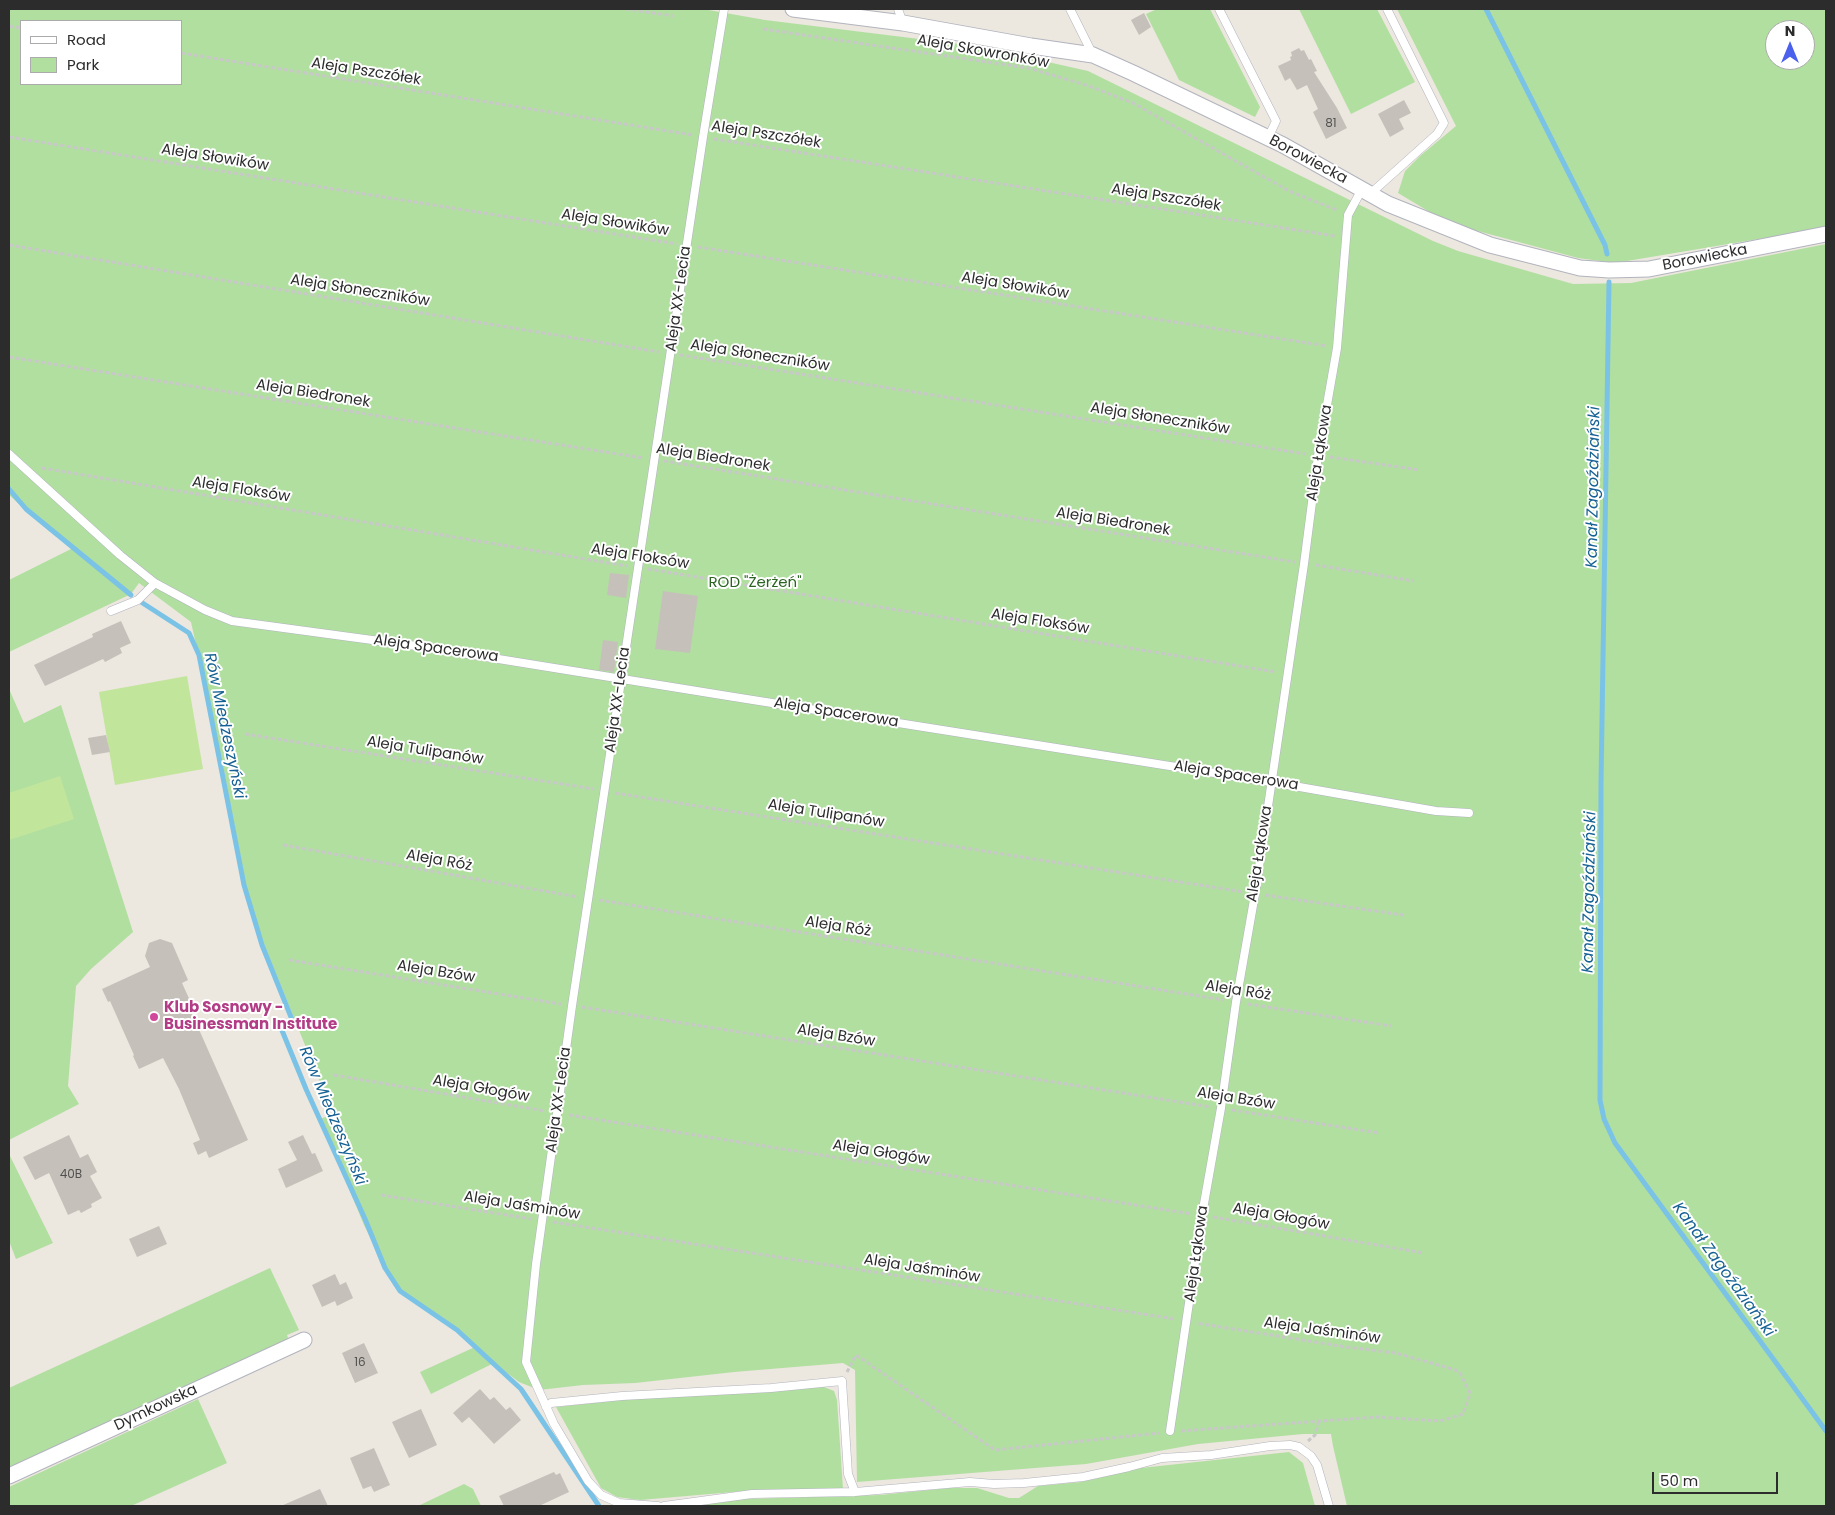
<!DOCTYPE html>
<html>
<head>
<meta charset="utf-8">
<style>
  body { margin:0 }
  #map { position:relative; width:1835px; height:1515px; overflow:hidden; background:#ece7df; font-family:Poppins,sans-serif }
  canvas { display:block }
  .frame { position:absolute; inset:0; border:10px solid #2c2c2c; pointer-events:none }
  .legend { position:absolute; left:20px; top:20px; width:162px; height:65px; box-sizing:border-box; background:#fff; border:1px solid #ababab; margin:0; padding:6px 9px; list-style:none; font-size:15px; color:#2c2c2c }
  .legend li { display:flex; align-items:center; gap:10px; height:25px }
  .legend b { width:25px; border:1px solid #ababab }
  .north { position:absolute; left:1765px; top:20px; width:50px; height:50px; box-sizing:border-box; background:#fff; border:1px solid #ababab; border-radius:50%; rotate:0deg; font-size:14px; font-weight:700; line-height:20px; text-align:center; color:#2c2c2c }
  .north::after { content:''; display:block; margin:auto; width:18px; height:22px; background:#4b60ed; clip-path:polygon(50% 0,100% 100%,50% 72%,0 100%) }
  .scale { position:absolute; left:1652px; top:1472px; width:126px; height:22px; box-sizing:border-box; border:2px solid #2c2c2c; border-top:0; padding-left:6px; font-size:15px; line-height:18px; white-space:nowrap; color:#2c2c2c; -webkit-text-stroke:4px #fff; paint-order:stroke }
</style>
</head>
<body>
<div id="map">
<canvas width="1835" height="1515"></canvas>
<div class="frame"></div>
<ul class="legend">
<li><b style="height:6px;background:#fff"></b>Road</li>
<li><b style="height:14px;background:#b1dfa0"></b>Park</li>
</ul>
<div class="north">N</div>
<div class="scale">50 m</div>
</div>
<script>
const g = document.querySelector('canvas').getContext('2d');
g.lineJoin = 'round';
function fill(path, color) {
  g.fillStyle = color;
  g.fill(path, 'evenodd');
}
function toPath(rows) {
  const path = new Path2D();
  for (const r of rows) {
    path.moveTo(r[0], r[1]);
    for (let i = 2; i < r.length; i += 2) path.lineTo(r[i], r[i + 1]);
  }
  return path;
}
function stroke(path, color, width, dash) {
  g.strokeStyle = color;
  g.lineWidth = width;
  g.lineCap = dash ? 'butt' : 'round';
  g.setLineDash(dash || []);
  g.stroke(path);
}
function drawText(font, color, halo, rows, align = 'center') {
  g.font = font + ' Poppins,sans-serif';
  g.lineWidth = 4;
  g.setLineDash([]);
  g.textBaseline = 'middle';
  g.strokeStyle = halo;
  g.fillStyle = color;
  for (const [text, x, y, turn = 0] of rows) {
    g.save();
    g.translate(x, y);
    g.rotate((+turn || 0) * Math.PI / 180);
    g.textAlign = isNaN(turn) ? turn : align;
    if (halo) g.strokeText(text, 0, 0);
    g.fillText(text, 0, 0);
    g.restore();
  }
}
fill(toPath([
  [9,9,703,9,765,20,976,46,1088,71,1433,241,1458,251,1573,284,1631,283,1826,244,1826,1506,1347,1506,1333,1446,1331,1434,1303,1434,1198,1444,1086,1464,857,1482,855,1370,843,1363,734,1372,635,1383,583,1385,539,1390,519,1382,494,1363,431,1394,420,1372,475,1347,454,1329,394,1285,364,1225,320,1119,333,1114,251,912,224,771,191,622,139,583,131,594,9,652,9,580,73,548,49,531,9,495],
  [21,21,181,21,181,84,21,84],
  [1157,9,1210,9,1260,107,1255,117,1179,80,1146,14],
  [1299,9,1377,9,1415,82,1351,114],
  [1397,9,1826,9,1826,226,1794,233,1615,263,1578,258,1448,223,1398,193,1405,171,1420,156,1456,126],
  [1775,30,1805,30,1805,60,1775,60],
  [9,689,24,723,61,705,133,932,91,969,76,986,68,1086,79,1104,9,1140],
  [9,1156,10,1156,53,1243,16,1259,9,1241],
  [270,1268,299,1330,287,1335,289,1341,9,1469,9,1388],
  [824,1387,834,1391,837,1400,843,1489,745,1491,640,1500,617,1497,601,1488,556,1407,640,1398],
  [198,1399,227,1463,131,1506,9,1506,9,1487],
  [1289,1452,1303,1463,1315,1506,685,1506,743,1499,880,1495,949,1488,977,1488,1009,1498,1019,1498,1038,1486,1081,1482,1141,1468],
  [464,1484,473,1489,481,1506,418,1506]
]), '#b1dfa0');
fill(toPath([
  [187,676,203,769,115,785,99,692],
  [60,776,74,819,9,840,9,793]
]), '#c2e59c');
stroke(toPath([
  [1486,9,1605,245,1607,254],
  [1609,282,1601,783,1600,1100,1604,1119,1615,1143,1826,1431],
  [9,489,26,509,131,595],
  [141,602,189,633,199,655,244,885,262,945,293,1022,281,1028,306,1089,365,1219,385,1268,400,1291,457,1330,521,1389,599,1506]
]), '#7ac3e6', 5);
fill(toPath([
  [1144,13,1151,27,1139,35,1131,20],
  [1299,48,1301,51,1304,50,1309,60,1311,59,1317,71,1314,72,1337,108,1347,128,1326,139,1313,112,1318,109,1307,85,1297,90,1290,78,1285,81,1278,66,1291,60,1290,57,1292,56,1291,52],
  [1404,100,1411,113,1399,119,1404,129,1390,137,1378,114],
  [610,573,629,575,626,598,607,595],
  [663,591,698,596,690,653,655,649],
  [121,621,131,643,120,648,122,653,105,662,103,659,45,686,34,665,93,637,92,634],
  [603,640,618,642,614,672,599,670],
  [106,735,110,752,92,755,88,738],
  [160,939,172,943,188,980,182,983,192,1005,189,1007,248,1140,209,1158,206,1151,198,1155,193,1143,200,1140,179,1089,163,1058,139,1069,133,1056,134,1055,110,1001,108,1002,102,989,150,967,145,956,149,943],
  [69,1135,80,1158,88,1154,97,1172,90,1176,102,1198,91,1204,92,1207,81,1213,79,1210,68,1215,49,1173,35,1180,23,1157],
  [303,1135,312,1154,315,1153,323,1171,286,1188,278,1169,297,1160,288,1142],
  [159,1226,167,1244,137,1257,129,1239],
  [335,1274,340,1285,346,1282,353,1298,337,1306,335,1301,322,1307,312,1285],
  [364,1343,378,1373,355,1383,342,1353],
  [480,1389,490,1400,494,1397,506,1410,510,1407,521,1420,494,1444,469,1417,462,1423,453,1413],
  [421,1409,437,1445,409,1458,392,1422],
  [374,1448,390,1485,374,1492,371,1486,363,1489,350,1458],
  [554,1472,556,1475,560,1473,569,1492,539,1506,504,1506,499,1496],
  [320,1489,328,1506,281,1506]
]), '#c5c1ba');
const lane = toPath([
  [898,9,903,23],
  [1070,9,1093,55],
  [1219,9,1276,121,1268,138],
  [1370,194,1437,134,1444,123,1387,9],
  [9,454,120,555,155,583,205,610,232,621,424,647,734,697,1271,782,1436,811,1469,813],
  [111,611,138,600,155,583],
  [546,1407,551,1403,622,1396,771,1388,842,1381,848,1474,855,1492],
  [1170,1431,1202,1215,1221,1108,1236,1002,1255,894,1304,564,1318,456,1337,348,1348,215,1362,189],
  [658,1506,619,1503,601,1495,588,1481,554,1424,526,1362,536,1264,572,1006,703,137,724,9],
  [664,1506,752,1494,855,1492,970,1482,994,1484,1024,1483,1083,1477,1129,1467,1162,1458,1211,1455,1270,1446,1290,1445,1299,1447,1311,1456,1317,1465,1329,1506]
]);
const street = toPath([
  [793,9,903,23,1031,46,1093,55,1133,73,1283,145,1388,204,1490,245,1580,268,1609,270,1649,269,1826,234],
  [9,1476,304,1340]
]);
stroke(lane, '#b2b4be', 9);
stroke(street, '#b2b4be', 17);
stroke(toPath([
  [626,9,673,16],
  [9,26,21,28],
  [763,29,1028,68,1086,85,1133,103,1289,191,1337,210],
  [181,53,693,135],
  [9,137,677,244],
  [714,139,1335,236],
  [9,245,659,352],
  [698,247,1327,346],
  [680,355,1306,454],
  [9,357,643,458],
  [1330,457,1420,470],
  [664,461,1295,562],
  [42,468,627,566],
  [1316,565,1414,581],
  [648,569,1276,672],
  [245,734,594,789],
  [615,793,1244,892],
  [283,845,578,897],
  [1265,895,1403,915],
  [599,900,1224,1000],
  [289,960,561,1004],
  [1248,1004,1391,1026],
  [582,1007,1211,1107],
  [334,1075,545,1111],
  [1232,1110,1379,1133],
  [569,1115,1192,1214],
  [381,1195,532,1219],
  [1213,1217,1424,1253],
  [553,1222,1175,1319],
  [847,1372,856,1355,995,1450,1160,1433],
  [1181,1431,1377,1417,1440,1421,1463,1414,1470,1393,1459,1371,1396,1353,1346,1347,1196,1323],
  [1308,1441,1315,1435,1319,1420]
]), '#c8c8c8', 3, [4, 2.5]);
stroke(lane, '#fff', 8);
stroke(street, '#fff', 15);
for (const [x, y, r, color] of [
  [154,1017,5,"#d1479c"]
]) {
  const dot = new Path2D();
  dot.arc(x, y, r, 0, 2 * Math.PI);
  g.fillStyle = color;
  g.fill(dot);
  stroke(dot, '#fff', 2);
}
drawText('12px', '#525150', null, [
  ["81",1331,124],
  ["40B",71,1175],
  ["16",360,1363]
]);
drawText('15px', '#2c2c2c', '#fff', [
  ["Aleja Skowronków",983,52,10],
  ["Aleja Pszczółek",366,72,9],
  ["Aleja Pszczółek",766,135,9],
  ["Aleja Słowików",215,158,9],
  ["Borowiecka",1308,160,28],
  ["Aleja Pszczółek",1166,198,9],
  ["Aleja Słowików",615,223,9],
  ["Borowiecka",1705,258,-11],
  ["Aleja Słowików",1015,286,9],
  ["Aleja Słoneczników",360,291,9],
  ["Aleja XX-Lecia",679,299,-82],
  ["Aleja Słoneczników",760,356,9],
  ["Aleja Biedronek",313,394,9],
  ["Aleja Słoneczników",1160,419,9],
  ["Aleja Łąkowa",1320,453,-81],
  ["Aleja Biedronek",713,458,9],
  ["Aleja Floksów",241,490,9],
  ["Aleja Biedronek",1113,522,9],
  ["Aleja Floksów",640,557,9],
  ["Aleja Floksów",1040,622,9],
  ["Aleja Spacerowa",436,649,8],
  ["Aleja XX-Lecia",618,700,-82],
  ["Aleja Spacerowa",836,713,9],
  ["Aleja Tulipanów",425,751,9],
  ["Aleja Spacerowa",1236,776,9],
  ["Aleja Tulipanów",826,814,9],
  ["Aleja Łąkowa",1260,854,-81],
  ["Aleja Róż",439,861,10],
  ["Aleja Róż",838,927,9],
  ["Aleja Bzów",436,972,9],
  ["Aleja Róż",1238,991,9],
  ["Aleja Bzów",836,1036,9],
  ["Aleja Głogów",481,1089,10],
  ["Aleja Bzów",1236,1099,9],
  ["Aleja XX-Lecia",559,1100,-82],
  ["Aleja Głogów",881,1153,9],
  ["Aleja Jaśminów",522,1206,9],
  ["Aleja Głogów",1281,1217,10],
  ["Aleja Łąkowa",1197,1254,-82],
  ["Aleja Jaśminów",922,1269,9],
  ["Aleja Jaśminów",1322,1331,8],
  ["Dymkowska",156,1408,-25]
]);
drawText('15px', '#2a6420', '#fff', [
  ["ROD \"Żerżeń\"",755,583]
]);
drawText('bold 15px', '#b23c85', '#fff', [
  ["Klub Sosnowy -",164,1008],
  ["Businessman Institute",164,1025]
], 'left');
drawText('italic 16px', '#176294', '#fff', [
  ["Kanał Zagoździański",1594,487,-89],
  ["Rów Miedzeszyński",224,726,78],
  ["Kanał Zagoździański",1590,892,-89],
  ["Rów Miedzeszyński",332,1116,67],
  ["Kanał Zagoździański",1723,1270,54]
]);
</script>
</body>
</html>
